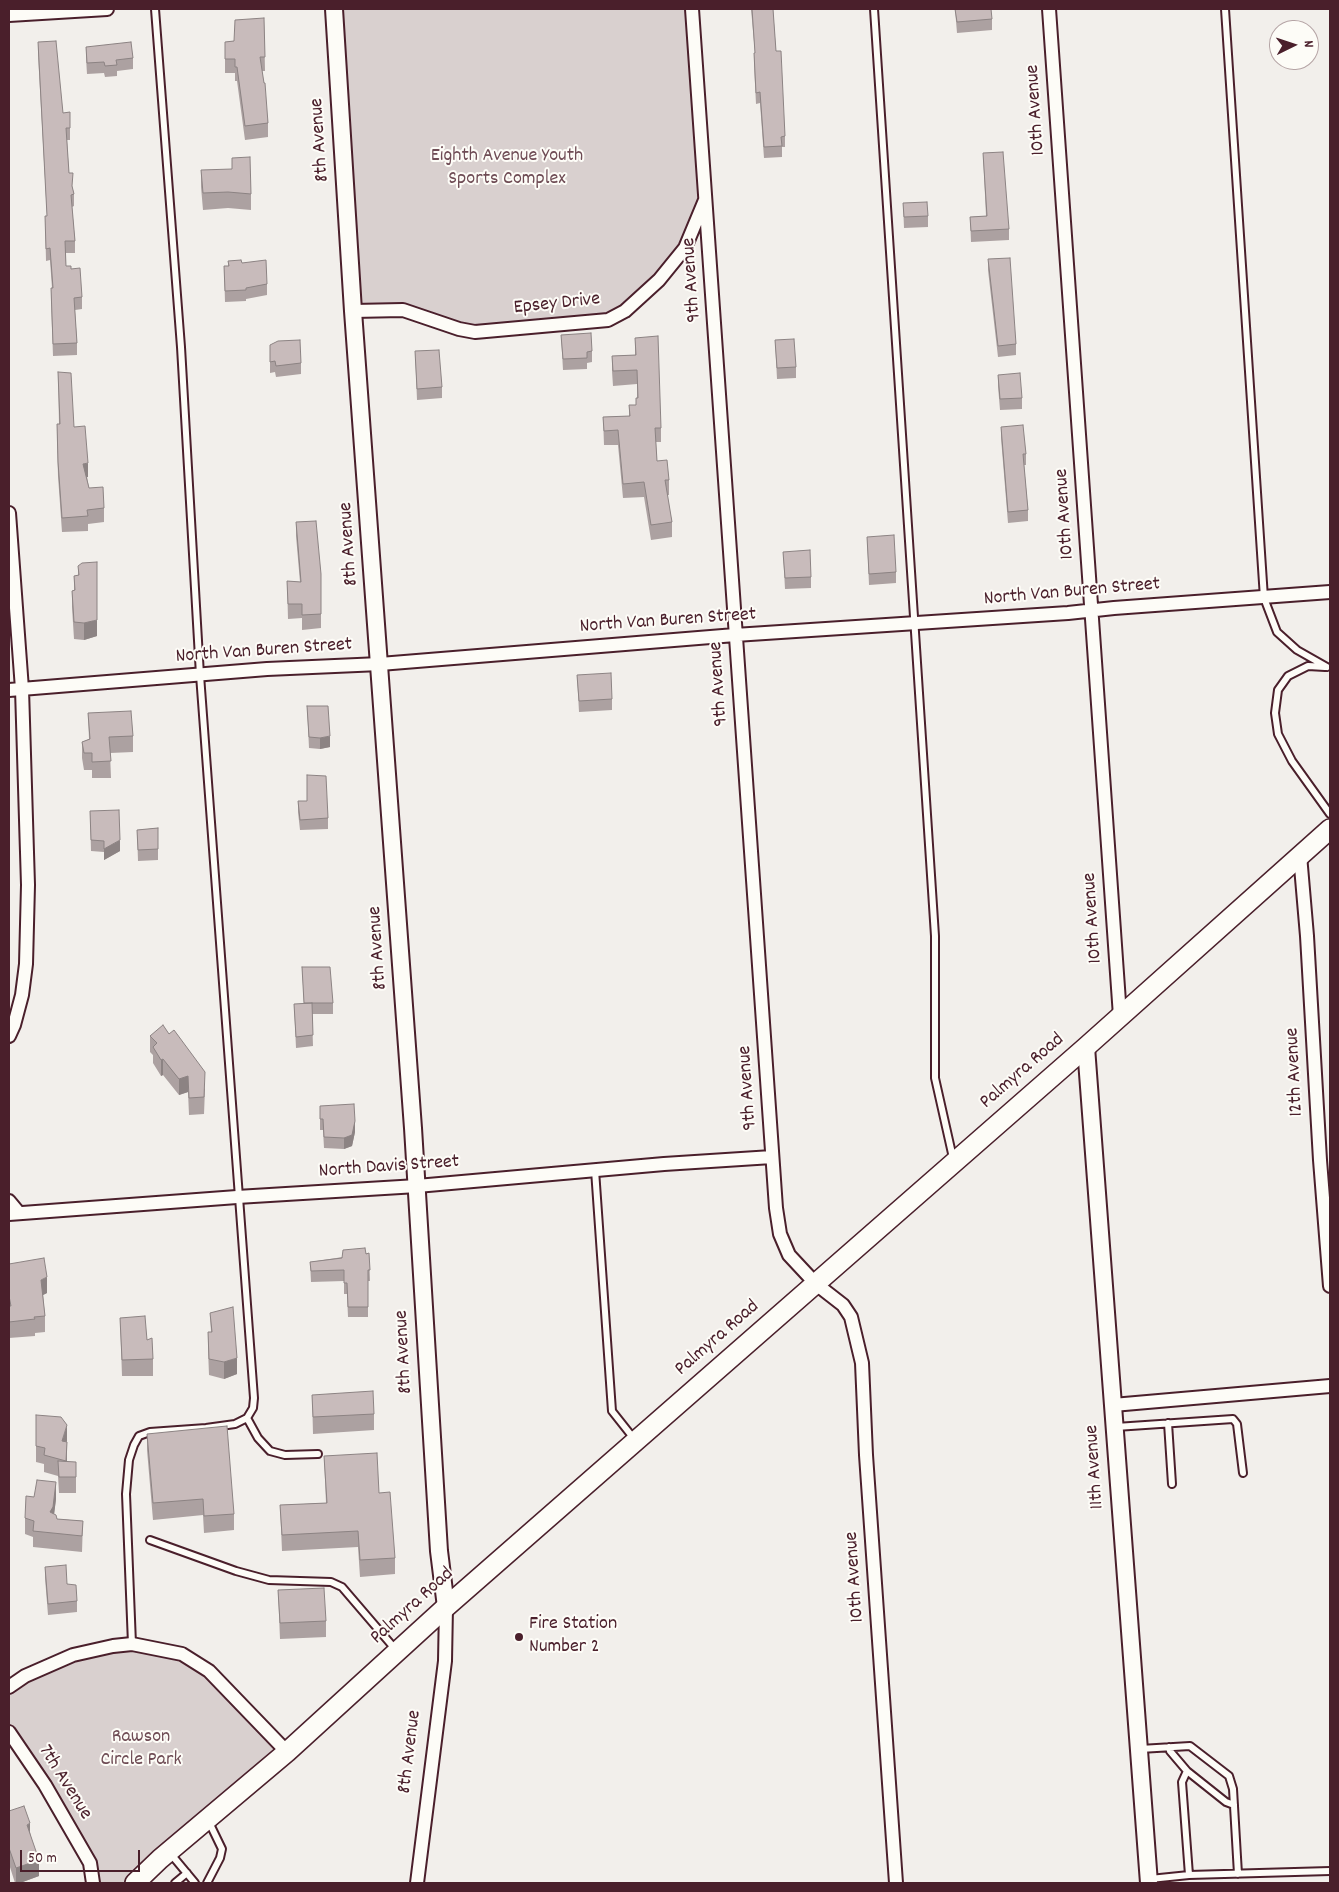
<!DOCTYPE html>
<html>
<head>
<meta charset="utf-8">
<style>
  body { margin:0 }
  #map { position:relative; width:1339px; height:1892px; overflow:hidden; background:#f2efeb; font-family:Dekko,sans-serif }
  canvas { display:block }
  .frame { position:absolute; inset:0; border:10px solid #4a1f2b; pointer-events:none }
  .north { position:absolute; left:1269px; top:20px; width:50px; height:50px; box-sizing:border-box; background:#fdfcf7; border:1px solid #b5a4a5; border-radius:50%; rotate:86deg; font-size:14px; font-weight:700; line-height:20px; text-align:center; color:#4a1f2b }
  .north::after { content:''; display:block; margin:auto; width:18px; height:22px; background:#4a1f2b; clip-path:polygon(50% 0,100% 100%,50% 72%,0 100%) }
  .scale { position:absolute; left:20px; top:1850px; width:120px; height:22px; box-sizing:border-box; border:2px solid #4a1f2b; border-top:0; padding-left:6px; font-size:15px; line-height:18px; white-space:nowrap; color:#4a1f2b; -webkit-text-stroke:4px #fdfcf7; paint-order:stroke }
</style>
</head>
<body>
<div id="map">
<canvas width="1339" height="1892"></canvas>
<div class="frame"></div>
<div class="north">N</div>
<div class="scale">50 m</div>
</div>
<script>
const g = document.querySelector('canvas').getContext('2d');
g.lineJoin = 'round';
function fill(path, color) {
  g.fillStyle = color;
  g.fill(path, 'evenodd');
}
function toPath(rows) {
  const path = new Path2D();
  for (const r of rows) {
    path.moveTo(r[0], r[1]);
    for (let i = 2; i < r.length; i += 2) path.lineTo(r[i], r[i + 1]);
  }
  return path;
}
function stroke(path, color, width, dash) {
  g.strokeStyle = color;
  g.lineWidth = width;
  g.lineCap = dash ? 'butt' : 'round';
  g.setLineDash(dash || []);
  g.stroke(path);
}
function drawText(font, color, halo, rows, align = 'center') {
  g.font = font + ' Dekko,sans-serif';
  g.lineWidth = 4;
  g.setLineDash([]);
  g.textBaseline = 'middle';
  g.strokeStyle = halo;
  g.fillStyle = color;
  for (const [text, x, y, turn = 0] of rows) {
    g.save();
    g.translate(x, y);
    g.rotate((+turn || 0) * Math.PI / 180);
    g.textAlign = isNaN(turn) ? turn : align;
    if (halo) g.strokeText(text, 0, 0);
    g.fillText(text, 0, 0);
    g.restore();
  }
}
fill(toPath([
  [335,9,690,9,705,197,684,247,642,295,608,318,476,330,410,310,355,309],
  [140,1648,180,1657,206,1673,285,1752,139,1883,95,1883,9,1730,9,1689,73,1657]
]), '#d9d0cf');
const service = toPath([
  [874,9,935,936,935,1078,953,1158],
  [1225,9,1264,598,1277,632,1297,650,1327,667],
  [1325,667,1308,666,1288,676,1278,690,1275,713,1278,734,1292,761,1330,814],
  [595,1170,612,1411,635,1440],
  [247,1418,258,1438,270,1451,285,1455,318,1454],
  [1168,1423,1172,1484],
  [1116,1427,1233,1419,1237,1424,1243,1473],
  [150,1540,236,1571,269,1580,331,1582,342,1587,396,1650],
  [132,1644,126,1494,129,1460,134,1445,139,1436,150,1432,206,1428,235,1424,247,1418,253,1408,254,1398,200,675,181,347,155,9],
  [1169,1747,1170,1751,1187,1771,1182,1782,1189,1875],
  [1140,1749,1190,1746,1229,1776,1233,1789,1238,1874],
  [1187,1771,1226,1802,1234,1805],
  [170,1853,195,1883],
  [1150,1879,1189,1875,1330,1871],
  [175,1883,187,1873],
  [207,1883,220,1858,222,1849,208,1820]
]);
const minor = toPath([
  [692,9,776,1208,780,1234,789,1255,816,1284,843,1305,851,1317,862,1363,866,1455,896,1883],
  [1049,9,1120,1016],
  [9,15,107,9],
  [353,311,403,310,459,329,475,332,608,320,625,311,659,280,685,248,705,200],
  [9,513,22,689,28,885,26,964,22,995,14,1025,9,1036],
  [9,690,267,669,380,664,735,635,1068,613,1114,608,1330,592],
  [1300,855,1307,936,1320,1160,1330,1286],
  [9,1201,19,1213],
  [9,1214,237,1197,417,1186,664,1164,772,1157],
  [1113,1405,1330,1386],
  [9,1687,25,1676,73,1655,113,1646,132,1644,182,1654,209,1671,287,1752],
  [9,1732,45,1785,90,1863,93,1883],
  [417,1883,445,1661,446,1607]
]);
const tertiary = toPath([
  [334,9,353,311,413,1128,439,1551,446,1607],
  [1086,1047,1149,1883]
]);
const secondary = toPath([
  [135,1883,160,1859,287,1752,446,1607,1086,1047,1330,829]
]);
stroke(service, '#4a1f2b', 10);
stroke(minor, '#4a1f2b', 16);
stroke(tertiary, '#4a1f2b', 20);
stroke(secondary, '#4a1f2b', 22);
stroke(service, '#fdfcf7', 6);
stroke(minor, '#fdfcf7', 12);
stroke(tertiary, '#fdfcf7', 16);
stroke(secondary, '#fdfcf7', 19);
fill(toPath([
  [751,9,773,9,776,51,785,136,785,147,782,147,782,157,764,158,760,103,756,104,754,64,754,53,755,53],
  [955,9,992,19,992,30,957,33],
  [264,18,265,71,262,71,268,123,268,137,245,140,237,81,235,81,235,73,225,73,225,42,234,41],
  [38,42,63,113,70,112,70,140,67,140,69,173,74,194,74,206,72,207,75,241,75,253,66,253,66,266,71,269,82,297,82,309,75,310,77,343,77,355,53,356,51,300,51,288,52,288,50,260,46,261,45,216,47,216,38,54],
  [86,47,133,58,133,69,117,71,117,76,105,77,104,73,87,74,86,58],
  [983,153,1009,229,1009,240,971,242,970,217,986,216],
  [201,170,251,194,251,210,228,208,203,210,201,187],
  [903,203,928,216,928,227,904,228],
  [988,259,1016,344,1016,355,998,357,988,270],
  [228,261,242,263,267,284,267,295,246,299,246,301,225,302,224,266,228,266],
  [561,335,592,351,592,362,587,363,587,369,563,370],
  [635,338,661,428,661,442,656,442,657,461,669,480,669,495,667,495,672,522,672,537,651,540,644,497,623,498,618,445,604,445,603,417,629,416,629,405,636,405,637,398,637,384,613,386,612,371,612,356,635,355],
  [775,340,796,367,796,378,777,379],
  [270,345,301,363,301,374,276,377,275,372,270,373],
  [415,351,442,387,442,398,417,400],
  [58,372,74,427,88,477,87,477,89,488,104,508,104,522,88,524,88,531,62,532,58,476,57,438,57,424,59,424],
  [998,375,1022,398,1022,409,1000,410,998,386],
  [1001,427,1026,454,1026,465,1024,465,1028,510,1028,521,1008,523,1001,438],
  [296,522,321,574,321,628,302,630,302,618,288,619,287,581,300,582,296,536],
  [867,537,896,572,896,583,869,585],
  [783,552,811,577,811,588,785,589],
  [78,566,97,636,84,640,74,639,72,607,72,591,74,590,74,576,78,575],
  [577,675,612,699,612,710,579,712],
  [307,706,330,747,320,749,309,748],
  [88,713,133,736,133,752,110,753,111,778,92,778,92,770,84,770,82,758,82,742,89,739],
  [298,801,328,818,328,829,300,830,298,812],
  [90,811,120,851,104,860,104,852,91,851],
  [158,828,158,860,138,861,137,830],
  [302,967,333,1003,333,1014,312,1014,313,1046,296,1048,294,1004,304,1004],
  [150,1036,205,1089,204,1114,189,1115,188,1092,179,1095,163,1075,161,1076,153,1063,153,1055,150,1052],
  [320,1106,355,1132,352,1146,344,1149,324,1148,323,1130,320,1130],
  [369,1253,370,1281,368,1281,368,1317,348,1317,347,1294,344,1294,344,1281,311,1282,310,1262],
  [9,1264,47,1293,43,1295,45,1316,45,1332,35,1333,35,1336,9,1338],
  [210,1313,237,1374,224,1379,209,1375,208,1349,208,1332,211,1332],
  [120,1318,147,1340,153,1359,153,1376,122,1376],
  [312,1395,374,1414,374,1430,313,1434],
  [36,1415,67,1442,67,1462,76,1462,76,1493,59,1493,58,1476,44,1472,44,1464,36,1462],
  [147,1434,234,1514,234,1530,204,1533,203,1515,153,1520,147,1450],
  [324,1456,379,1493,395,1558,395,1574,360,1577,358,1547,282,1551,280,1505,326,1503],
  [34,1497,56,1499,54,1514,57,1519,83,1521,82,1552,33,1547,33,1537,25,1534,25,1518],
  [45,1567,67,1584,77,1601,77,1612,48,1615,45,1578],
  [278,1590,326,1621,326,1637,280,1639],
  [9,1811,30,1832,39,1876,20,1883,15,1883,9,1864]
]), '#aca1a1');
fill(toPath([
  [88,463,88,477,83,478,83,464],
  [97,620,97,636,84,640,84,623],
  [330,736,330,747,320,749,320,738],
  [120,840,120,851,104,860,104,849],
  [163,1059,163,1075,161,1076,161,1060],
  [188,1076,188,1092,179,1095,179,1079],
  [355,1121,355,1132,352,1146,344,1149,344,1138],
  [47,1277,47,1293,41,1296,41,1280],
  [237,1358,237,1374,224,1379,224,1362],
  [67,1425,67,1441,62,1457,62,1441],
  [67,1442,67,1458,66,1478,66,1461],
  [56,1482,56,1499,53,1523,50,1512],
  [30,1823,30,1840,27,1825],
  [39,1860,39,1876,20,1883,16,1883,16,1868]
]), '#8c8383');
const building = toPath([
  [752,9,773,9,776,51,781,51,785,136,781,137,782,146,764,147,760,92,756,93,754,53,755,53,752,9],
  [955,9,991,9,992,19,957,22,955,9],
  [264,18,265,57,260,57,264,83,265,83,268,123,245,126,237,67,235,67,235,59,225,59,225,42,234,41,235,20,264,18],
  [56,41,63,113,70,112,70,128,66,128,69,173,73,173,72,186,74,194,71,195,75,241,65,241,66,266,71,266,71,269,80,268,82,297,74,298,77,343,53,344,51,288,53,288,50,248,46,249,45,216,47,216,38,42,56,41],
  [131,42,133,58,116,60,117,65,105,66,104,62,87,63,86,47,131,42],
  [1003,152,1009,229,971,231,970,217,987,216,983,153,1003,152],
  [250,157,251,194,228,192,203,193,201,170,232,169,232,158,250,157],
  [927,202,928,216,904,217,903,203,927,202],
  [1010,258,1016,344,998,346,988,259,1010,258],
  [241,260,242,263,266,260,267,284,246,288,246,290,225,291,224,266,229,266,228,261,241,260],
  [591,333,592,351,587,352,587,358,563,359,561,335,591,333],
  [658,336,661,428,655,428,657,461,667,460,669,480,665,480,672,522,651,525,644,482,623,484,618,430,604,431,603,417,630,416,629,405,636,405,636,398,638,398,637,370,613,371,612,356,636,355,635,338,658,336],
  [794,339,796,367,777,368,775,340,794,339],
  [300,340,301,363,276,366,275,361,270,362,270,345,278,341,300,340],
  [439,350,442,387,417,389,415,351,439,350],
  [58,372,71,373,74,427,85,426,88,463,83,464,89,488,103,487,104,508,87,510,88,516,62,518,58,462,57,424,60,424,58,372],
  [1020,373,1022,398,1000,399,998,375,1020,373],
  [1023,425,1026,454,1023,454,1028,510,1008,512,1001,427,1023,425],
  [316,521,321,574,321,614,302,615,302,604,288,604,287,581,301,582,296,522,316,521],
  [894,535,896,572,869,574,867,537,894,535],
  [810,550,811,577,785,578,783,552,810,550],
  [97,562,97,620,84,623,74,622,72,591,75,590,74,576,79,575,78,566,82,563,97,562],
  [611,673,612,699,579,701,577,675,611,673],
  [307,706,328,706,330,736,320,738,309,737,307,706],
  [131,711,133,736,109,737,111,761,92,762,92,753,84,753,82,742,90,739,88,713,131,711],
  [307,775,326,776,328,818,300,820,298,801,307,801,307,775],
  [119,810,120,840,104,849,104,841,91,840,90,811,119,810],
  [158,828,158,849,138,850,137,830,158,828],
  [302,967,330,967,333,1003,304,1003,302,967],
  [312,1003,313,1035,296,1037,294,1004,312,1003],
  [163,1025,169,1034,174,1030,205,1072,204,1097,189,1098,188,1076,179,1079,163,1059,161,1060,153,1047,157,1043,150,1036,163,1025],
  [354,1104,355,1121,352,1135,344,1138,324,1137,323,1119,320,1119,320,1106,354,1104],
  [365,1248,366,1254,369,1253,370,1270,368,1270,368,1307,348,1307,347,1283,344,1283,344,1270,311,1271,310,1262,342,1258,343,1250,365,1248],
  [44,1258,47,1277,41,1280,45,1316,34,1317,35,1319,9,1322,9,1306,11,1306,9,1296,9,1264,44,1258],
  [233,1307,237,1358,224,1362,209,1359,208,1332,212,1332,210,1313,233,1307],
  [145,1316,147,1340,152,1338,153,1359,122,1360,120,1318,145,1316],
  [373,1391,374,1414,313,1417,312,1395,373,1391],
  [36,1415,61,1417,67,1425,62,1441,67,1442,66,1461,44,1455,45,1448,36,1446,36,1415],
  [227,1426,234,1514,204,1516,203,1499,153,1503,147,1434,227,1426],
  [377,1453,379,1493,390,1492,395,1558,360,1560,358,1531,282,1535,280,1505,327,1503,324,1456,377,1453],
  [58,1461,76,1462,76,1477,59,1477,58,1461],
  [37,1480,56,1482,53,1507,50,1512,56,1515,57,1519,83,1521,82,1536,33,1531,34,1521,25,1518,26,1496,34,1497,37,1480],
  [66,1565,67,1584,76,1585,77,1601,48,1604,45,1567,66,1565],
  [324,1588,326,1621,280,1623,278,1590,324,1588],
  [24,1806,30,1823,27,1825,39,1860,16,1868,9,1848,9,1811,24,1806]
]);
fill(building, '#c8bbbb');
stroke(building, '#8c8383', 1);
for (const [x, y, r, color] of [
  [519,1637,5,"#4a1f2b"]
]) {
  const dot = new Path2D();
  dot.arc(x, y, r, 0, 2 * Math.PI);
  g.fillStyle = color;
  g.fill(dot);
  stroke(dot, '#fdfcf7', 2);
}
drawText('20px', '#4a1f2b', '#fdfcf7', [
  ["10th Avenue",1037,110,-94],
  ["8th Avenue",321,140,-94],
  ["9th Avenue",693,280,-94],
  ["Epsey Drive",557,305,-6],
  ["10th Avenue",1066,514,-94],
  ["8th Avenue",350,544,-94],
  ["North Van Buren Street",1072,593,-5],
  ["North Van Buren Street",668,622,-4],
  ["North Van Buren Street",264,652,-4],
  ["9th Avenue",720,684,-94],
  ["10th Avenue",1094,918,-94],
  ["8th Avenue",379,948,-94],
  ["Palmyra Road",1023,1072,-41],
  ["12th Avenue",1296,1072,-93],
  ["9th Avenue",749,1088,-94],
  ["North Davis Street",389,1168,-4],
  ["Palmyra Road",718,1339,-41],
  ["8th Avenue",405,1352,-93],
  ["11th Avenue",1096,1467,-94],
  ["10th Avenue",856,1577,-94],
  ["Palmyra Road",413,1607,-42],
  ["8th Avenue",411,1752,-83],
  ["7th Avenue",64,1783,58]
]);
drawText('20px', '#6e4b54', '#fdfcf7', [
  ["Eighth Avenue Youth",507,157],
  ["Sports Complex",507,180],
  ["Rawson",141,1738],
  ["Circle Park",141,1761]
]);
drawText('20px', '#4a1f2b', '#fdfcf7', [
  ["Fire Station",529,1625],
  ["Number 2",529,1648]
], 'left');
</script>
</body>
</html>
